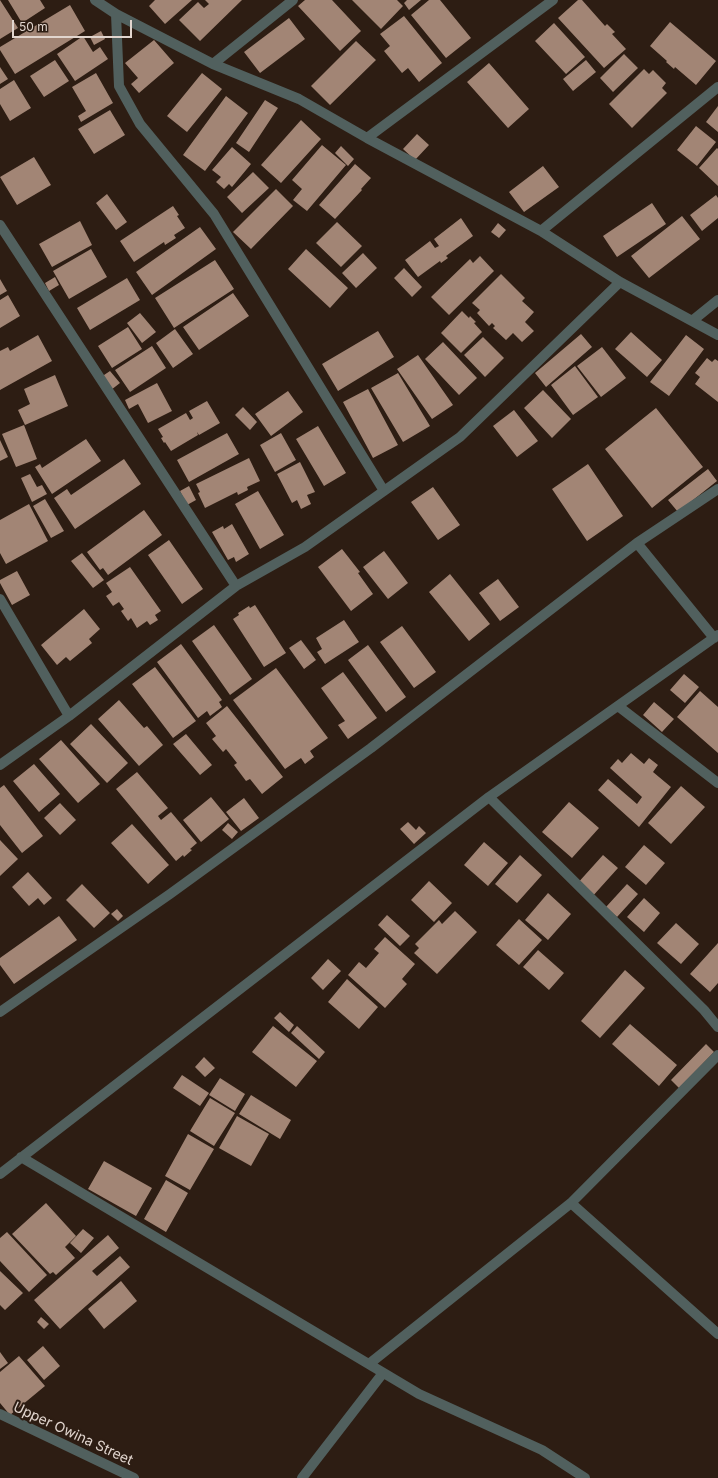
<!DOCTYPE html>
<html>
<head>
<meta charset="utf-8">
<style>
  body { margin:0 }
  #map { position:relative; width:718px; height:1478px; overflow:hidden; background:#2d1d13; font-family:Inter,sans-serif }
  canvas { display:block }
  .scale { position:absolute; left:12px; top:20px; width:120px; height:18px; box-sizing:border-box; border:2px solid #e1d5ce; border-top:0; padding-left:5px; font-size:12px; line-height:14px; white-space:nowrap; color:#e1d5ce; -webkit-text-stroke:3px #2d1d13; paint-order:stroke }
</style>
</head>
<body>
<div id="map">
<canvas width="718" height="1478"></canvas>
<div class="scale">50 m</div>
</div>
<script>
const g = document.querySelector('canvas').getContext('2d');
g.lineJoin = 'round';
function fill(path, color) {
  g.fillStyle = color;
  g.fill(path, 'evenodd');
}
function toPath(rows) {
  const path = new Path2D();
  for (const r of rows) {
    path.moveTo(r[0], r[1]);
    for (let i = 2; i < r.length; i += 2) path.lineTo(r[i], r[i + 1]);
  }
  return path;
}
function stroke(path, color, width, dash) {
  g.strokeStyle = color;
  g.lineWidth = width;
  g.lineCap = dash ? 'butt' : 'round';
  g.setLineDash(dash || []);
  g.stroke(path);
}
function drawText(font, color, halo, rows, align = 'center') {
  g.font = font + ' Inter,sans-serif';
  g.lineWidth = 4;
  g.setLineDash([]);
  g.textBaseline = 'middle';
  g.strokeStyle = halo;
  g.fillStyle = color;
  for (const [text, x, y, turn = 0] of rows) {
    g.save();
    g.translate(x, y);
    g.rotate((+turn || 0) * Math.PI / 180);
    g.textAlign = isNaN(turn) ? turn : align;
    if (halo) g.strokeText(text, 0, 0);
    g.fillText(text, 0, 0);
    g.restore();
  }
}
fill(toPath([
  [0,0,18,28,0,39],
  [8,0,40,0,45,8,22,23],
  [155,0,192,0,165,24,149,6],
  [205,0,242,0,200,41,179,20,198,2,204,8,209,4],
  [305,0,332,0,361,31,340,51,298,6],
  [352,0,397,0,403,6,381,29],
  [407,0,421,0,409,10,404,3],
  [429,0,440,0,471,38,446,58,411,15],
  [578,0,582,0,605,26,607,24,615,32,612,34,626,49,604,68,558,18],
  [70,5,85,31,15,74,0,50,0,47],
  [404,16,442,63,419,82,408,68,402,73,384,51,390,46,380,34],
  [289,18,305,39,260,73,244,52],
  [670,22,716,61,696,85,675,67,674,69,666,62,667,61,650,46],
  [554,23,585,57,566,74,535,41],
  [101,31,105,39,94,45,90,37],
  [83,36,93,52,100,47,108,59,75,81,57,54],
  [154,40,174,63,139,93,131,84,138,78,125,63],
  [356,41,376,60,330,105,311,86],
  [624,54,638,68,613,92,600,78],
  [55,60,69,81,44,97,30,76],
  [586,60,596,72,573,91,563,79],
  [489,63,529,109,508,128,467,82],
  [0,67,8,79,0,84],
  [644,69,649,74,653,70,666,83,662,88,667,93,632,128,609,104],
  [96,73,113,103,81,122,78,116,86,111,72,87],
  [202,73,222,89,187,132,167,116],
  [14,80,31,108,10,121,0,104,0,89],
  [226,96,248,113,205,171,183,155],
  [265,100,278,108,249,152,236,143],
  [718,106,718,132,706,122],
  [110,110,125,135,94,154,78,129],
  [301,120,321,139,281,183,261,165],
  [696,126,716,142,697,166,677,150],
  [417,134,429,145,415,160,403,149],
  [322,145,346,165,307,211,293,200,302,189,292,180],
  [341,146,354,159,348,166,335,153],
  [232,147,251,164,232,187,229,184,224,189,216,182,221,177,212,170],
  [717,148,718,149,718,186,699,168],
  [34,157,51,185,17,205,0,177],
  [355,164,371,178,361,189,362,190,335,219,319,205],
  [543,166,559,187,524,212,509,192],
  [253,172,269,188,242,213,227,197],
  [276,189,293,206,251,249,233,232],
  [107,194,127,222,116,230,96,203],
  [716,195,718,198,718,218,702,231,690,215],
  [652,203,666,224,617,257,603,236],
  [173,206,179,215,177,216,185,228,174,235,176,238,165,245,164,242,134,262,120,241],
  [682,216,700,239,649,278,631,256],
  [461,218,473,236,446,256,448,258,441,263,440,261,418,277,405,260,430,241,435,248,439,246,434,239],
  [80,221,92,245,52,267,39,244],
  [337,222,362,246,341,267,316,243],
  [498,223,506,230,499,238,491,232],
  [200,227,216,249,152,295,136,272],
  [91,249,107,277,69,299,53,271],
  [306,249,348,288,330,308,288,269],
  [363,253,377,268,356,288,342,273],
  [480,256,494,271,449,315,431,297,470,259,473,263],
  [215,260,234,289,174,328,155,298],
  [404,268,422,287,412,297,394,278],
  [501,274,525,298,522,301,534,312,525,322,534,331,522,342,513,333,506,340,493,328,495,326,492,323,489,326,477,313,480,310,472,303],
  [55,277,59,285,49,291,45,283],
  [127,278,140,300,90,330,77,308],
  [0,279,7,291,0,295],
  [233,293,249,316,199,350,183,327],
  [8,295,20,316,0,328,0,300],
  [462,311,469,318,470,316,476,322,474,323,482,332,461,353,441,333],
  [140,313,156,332,142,343,127,323],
  [128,327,142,349,112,368,98,346],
  [175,329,193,354,173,368,156,343],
  [378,331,394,357,338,391,322,364],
  [631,332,662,360,647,377,615,349],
  [581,334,592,347,546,387,535,373],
  [38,335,52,361,0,390,0,351,8,347,10,351],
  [686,335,704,349,669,396,650,382],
  [483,337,504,358,485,377,464,355],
  [443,342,477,378,459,395,425,359],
  [152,346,166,368,130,392,115,370],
  [602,347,626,378,601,397,577,366],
  [418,355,453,405,432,419,397,369],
  [707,358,712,362,715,359,718,361,718,402,695,384,700,377,695,373],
  [575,366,598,397,573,415,551,385],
  [110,371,120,383,111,390,101,377],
  [398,373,430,426,403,442,371,388],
  [55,375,68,406,25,425,18,410,30,404,24,389],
  [157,383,172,411,148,423,138,404,129,409,125,400],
  [368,389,398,445,373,458,343,402],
  [543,390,571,419,552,438,524,408],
  [288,391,303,412,271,436,255,414],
  [207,401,220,423,199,435,197,432,198,435,171,451,165,442,164,443,161,438,163,437,158,429,186,413,190,420,193,418,189,411],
  [243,407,257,422,250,430,235,415],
  [656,408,703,467,652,508,605,449],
  [514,410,538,441,517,457,493,426],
  [24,425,37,459,16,467,2,434],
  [318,426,346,473,324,486,296,439],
  [227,433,239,454,189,482,177,460],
  [281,433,296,460,275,472,260,445],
  [86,439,101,461,52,494,35,467,40,464,42,468],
  [0,440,8,457,0,461],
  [249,458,260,481,247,487,248,490,238,495,237,492,205,508,198,493,200,492,196,484],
  [124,459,141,484,75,529,54,498,67,489,71,495],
  [300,462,315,492,307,495,311,504,301,509,297,500,292,503,277,474],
  [588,464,623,516,587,541,552,489],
  [708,469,717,481,678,512,668,500],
  [30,474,37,487,42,485,47,494,32,502,21,478],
  [189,486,196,500,187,505,180,491],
  [433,487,460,525,438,540,411,502],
  [258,491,284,535,260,549,235,504],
  [45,499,64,531,51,538,33,506],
  [29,504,48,541,6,564,0,553,0,520],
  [144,510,162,535,108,575,103,568,100,570,87,552],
  [232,524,249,554,236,562,234,557,228,560,212,532,223,526,224,529],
  [169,540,203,589,182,604,148,555],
  [342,549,360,572,358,573,373,594,351,611,318,567],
  [384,551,408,583,388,599,363,567],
  [82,553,104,580,93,588,71,561],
  [130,567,161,611,155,615,158,620,150,625,147,621,137,628,131,618,128,621,121,611,124,609,119,602,113,606,106,596,112,592,106,583],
  [17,571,30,595,12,605,0,583,0,580],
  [450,574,490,624,469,641,429,592],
  [498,579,519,607,500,621,479,593],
  [255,605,286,653,264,667,233,619,239,615,238,613,249,606,250,608],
  [84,609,100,629,89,639,92,643,70,661,66,657,57,665,41,645],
  [344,620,359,642,325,664,317,652,322,649,316,638],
  [214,625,252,679,230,695,192,641],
  [402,626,436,672,414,688,380,642],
  [301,640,316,660,304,669,289,648],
  [181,644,222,700,219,702,222,707,210,716,207,711,198,718,157,662],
  [368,645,406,697,386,712,348,660],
  [155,667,196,721,173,738,132,684],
  [276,668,328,738,310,751,314,757,305,764,301,758,285,769,233,700],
  [343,672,377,718,348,739,338,725,345,721,321,688],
  [684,674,699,687,685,703,670,690],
  [700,691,718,707,718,753,677,717],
  [119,700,144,728,147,726,163,745,139,766,98,719],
  [654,702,674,719,662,732,643,715],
  [227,706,283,777,262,794,250,779,246,781,234,765,237,763,226,749,223,752,212,739,216,736,206,723],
  [91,724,128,763,107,783,70,744],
  [186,734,212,765,200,775,173,744],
  [61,740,100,784,78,803,39,759],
  [631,753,644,764,649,758,658,765,653,772,671,787,639,827,598,790,608,779,637,804,642,797,610,768,618,759,622,763],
  [34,764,60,794,39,812,13,781],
  [137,772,168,808,158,816,161,820,171,812,197,843,190,849,192,850,184,857,183,855,176,861,116,789],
  [4,785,43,836,22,853,0,825,0,788],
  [681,786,705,807,671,844,648,823],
  [211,797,229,819,201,842,183,820],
  [244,798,259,818,241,831,226,812],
  [569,802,599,828,572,858,542,832],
  [60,803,76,820,60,835,44,818],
  [408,822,416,830,419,826,426,833,414,844,400,829],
  [228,823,238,832,232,839,222,830],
  [132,824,169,865,148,884,111,843],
  [0,840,18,859,0,876],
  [484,842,508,863,488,886,464,865],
  [644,845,665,863,646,885,625,867],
  [520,855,542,875,517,903,495,884],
  [603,855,618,868,591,898,576,885],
  [28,872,52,898,44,905,38,898,29,906,12,887],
  [429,881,452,903,434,922,411,900],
  [82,884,110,913,94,928,66,900],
  [627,884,638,894,617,917,606,907],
  [548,893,571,914,548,940,525,920],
  [644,898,660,913,644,932,627,917],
  [117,909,123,916,118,921,111,914],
  [455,911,477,932,437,974,414,953,419,948,415,944,439,920,442,924],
  [387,915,410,936,400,946,378,925],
  [59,916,77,940,14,984,0,965,0,958],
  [519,919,542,940,519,965,496,945],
  [676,923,699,944,681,964,657,943],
  [385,937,415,964,402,979,407,984,385,1008,348,975,359,962,366,968,379,953,374,949],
  [718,943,718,983,710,992,690,974],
  [538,950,564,973,549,990,523,967],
  [328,959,341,971,323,990,311,978],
  [625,970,645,988,600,1038,581,1021],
  [347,979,378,1007,359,1029,328,1002],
  [280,1012,294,1025,289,1032,274,1018],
  [630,1024,677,1065,659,1086,612,1044],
  [273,1026,317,1061,296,1087,252,1052],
  [297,1026,325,1052,319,1059,291,1033],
  [706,1044,714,1052,679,1088,671,1080],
  [204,1057,215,1068,205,1077,195,1067],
  [182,1075,209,1093,200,1106,173,1088],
  [220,1078,245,1094,235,1111,209,1095],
  [251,1095,291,1120,280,1139,239,1114],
  [210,1098,235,1113,214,1146,190,1131],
  [237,1116,269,1134,251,1166,219,1148],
  [188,1134,214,1149,190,1190,165,1176],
  [104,1161,152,1188,136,1216,88,1189],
  [166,1180,188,1193,166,1232,144,1219],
  [46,1203,76,1236,65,1247,75,1258,56,1275,53,1272,50,1274,12,1234],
  [83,1229,94,1238,81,1253,70,1243],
  [7,1232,47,1275,29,1292,0,1261,0,1238],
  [108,1235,119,1248,92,1271,97,1276,120,1256,130,1267,60,1329,34,1300],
  [0,1271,23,1293,5,1310,0,1305],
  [121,1281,137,1301,104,1329,88,1309],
  [41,1317,49,1324,44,1329,37,1322],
  [43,1346,60,1366,44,1380,27,1360],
  [0,1352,8,1363,0,1369],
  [19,1356,45,1386,10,1415,0,1403,0,1372]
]), '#a28575');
stroke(toPath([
  [95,0,116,14,213,64,299,99,367,138,541,231,620,282,718,335],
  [116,14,119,86,140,124,214,214,384,491],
  [213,64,293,0],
  [367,138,553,0],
  [0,225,236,586],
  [541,231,718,87],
  [692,321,718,300],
  [637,543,718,489],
  [0,599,69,716],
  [618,706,718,783],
  [0,765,69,716,236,586,305,547,460,437,620,282],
  [489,797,704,1010,718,1027],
  [0,1012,170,894,371,748,637,543,714,638],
  [21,1157,419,1394,542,1450,585,1478],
  [0,1174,489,797,718,635],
  [571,1203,718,1334],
  [369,1364,571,1203,718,1055],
  [0,1414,134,1478],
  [302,1478,383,1373]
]), '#51605e', 10);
drawText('14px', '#e1d5ce', '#2d1d13', [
  ["Upper Owina Street",73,1434,25]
]);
</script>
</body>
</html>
